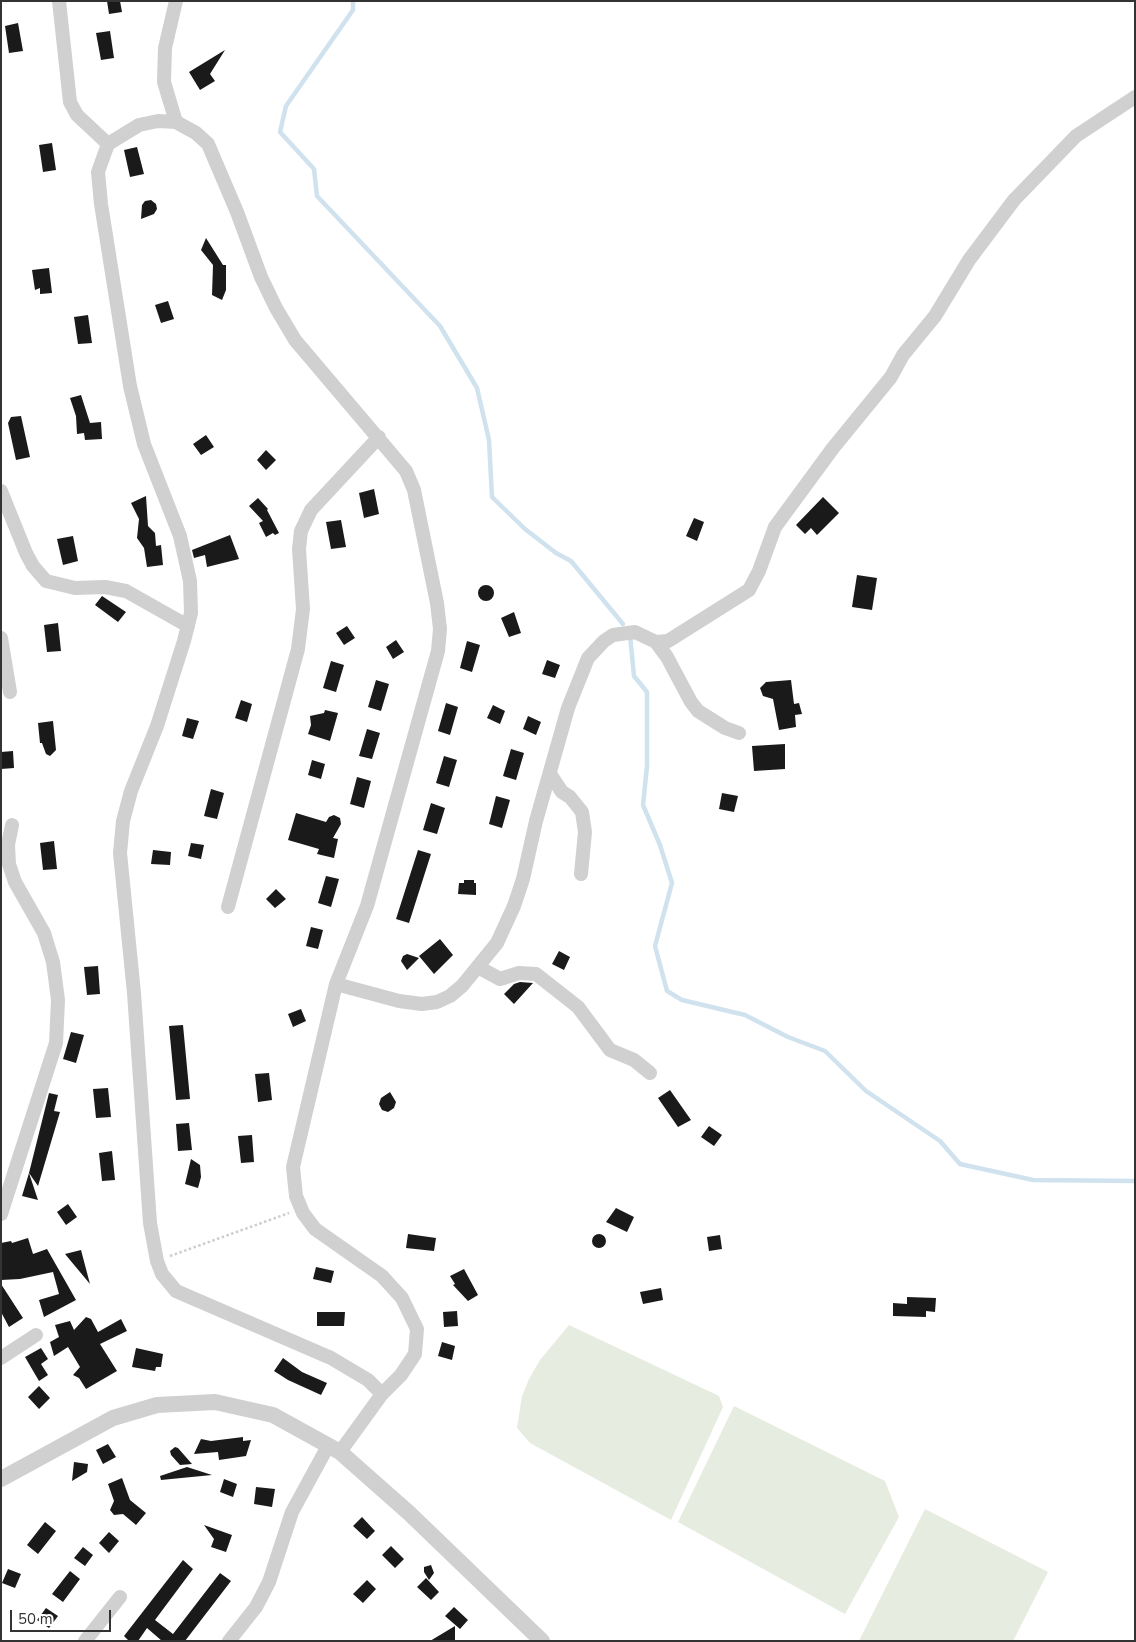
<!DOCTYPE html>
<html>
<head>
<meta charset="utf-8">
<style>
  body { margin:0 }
  #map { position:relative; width:1136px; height:1642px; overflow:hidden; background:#fff; font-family:"Nunito Sans",sans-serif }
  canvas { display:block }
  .frame { position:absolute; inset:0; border:2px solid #333; pointer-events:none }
  .scale { position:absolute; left:10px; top:1610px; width:101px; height:22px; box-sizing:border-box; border:2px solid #333; border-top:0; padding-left:6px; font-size:15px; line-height:18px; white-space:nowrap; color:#333; -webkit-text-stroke:4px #fff; paint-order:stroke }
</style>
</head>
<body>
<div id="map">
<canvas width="1136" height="1642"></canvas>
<div class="frame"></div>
<div class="scale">50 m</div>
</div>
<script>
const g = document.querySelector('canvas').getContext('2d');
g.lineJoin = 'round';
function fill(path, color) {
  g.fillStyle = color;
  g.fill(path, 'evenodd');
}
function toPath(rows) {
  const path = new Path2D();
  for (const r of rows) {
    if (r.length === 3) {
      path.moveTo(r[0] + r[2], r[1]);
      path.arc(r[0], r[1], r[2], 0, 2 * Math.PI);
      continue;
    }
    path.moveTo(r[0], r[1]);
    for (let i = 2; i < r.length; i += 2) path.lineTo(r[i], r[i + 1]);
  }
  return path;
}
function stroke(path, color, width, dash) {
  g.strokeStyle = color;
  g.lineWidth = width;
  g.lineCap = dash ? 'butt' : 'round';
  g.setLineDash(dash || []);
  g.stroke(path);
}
fill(toPath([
  [569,1325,719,1396,723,1407,671,1520,530,1443,517,1428,522,1396,529,1379,540,1360],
  [734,1406,885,1481,899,1517,845,1614,678,1522],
  [925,1509,1048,1572,1013,1641,859,1641]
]), '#e6ecdf');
stroke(toPath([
  [353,1,353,10,286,106,280,132,314,169,317,196,440,326,477,388,489,440,492,497,525,529,556,553,571,561,623,624],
  [630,635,634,676,647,692,647,766,643,805,660,845,672,883,655,946,667,991,682,1000,745,1015,788,1037,825,1051,866,1091,940,1141,960,1164,1033,1180,1135,1181]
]), '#cfe2ee', 4.5);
fill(toPath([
  [107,1,120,1,122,12,109,14],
  [18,23,23,51,9,53,5,26],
  [110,31,114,58,101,60,96,33],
  [225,50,210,74,215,81,200,90,189,72],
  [52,143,56,170,43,172,39,145],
  [137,147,144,174,130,177,124,150],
  [151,200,156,204,157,209,154,214,141,219,142,205,145,201],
  [206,238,223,265,226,265,226,290,222,300,212,295,213,265,201,250],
  [49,268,52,293,40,294,40,288,35,290,32,270],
  [168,301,174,319,161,323,155,305],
  [88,315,92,343,78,344,74,317],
  [81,395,90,423,101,422,102,439,85,440,84,433,77,434,76,416,70,398],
  [21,416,30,457,16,460,8,423,11,417],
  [206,435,214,447,201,455,193,444],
  [266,450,276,460,266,470,257,460],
  [374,489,379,514,364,518,359,493],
  [146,496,148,526,155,533,156,546,161,545,163,565,147,567,144,548,137,538,139,519,131,503],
  [823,497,839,513,817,535,811,528,805,534,796,525],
  [258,498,268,509,267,510,279,533,275,535,273,533,266,537,259,523,263,521,249,506],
  [694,518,704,522,697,541,686,536],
  [341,520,346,547,331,549,326,522],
  [230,535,239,559,207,567,205,555,194,558,192,550],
  [73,536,78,561,63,565,57,539],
  [857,575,877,578,872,610,852,607],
  [486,593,8],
  [102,596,126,612,118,622,95,605],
  [514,612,521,633,509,637,501,618],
  [58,623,61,651,47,652,44,625],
  [347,626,355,638,344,645,336,633],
  [396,640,404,652,393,659,386,647],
  [467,641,480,645,472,672,460,668],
  [547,660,560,665,555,678,542,674],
  [331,661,344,665,336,692,323,688],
  [376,680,389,684,381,711,368,707],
  [791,680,794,704,799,703,802,714,795,715,796,727,779,730,773,699,763,696,760,688,766,682],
  [241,700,252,704,247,722,235,718],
  [446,703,458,707,450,735,438,731],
  [493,705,505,711,500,724,487,718],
  [325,710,338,713,330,741,308,734,311,725,310,716,324,713],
  [528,716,541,722,536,735,523,729],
  [187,718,199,721,193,739,182,736],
  [53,721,56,750,50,756,46,754,42,743,40,743,38,723],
  [367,729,380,733,372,759,359,756],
  [785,744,785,769,754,771,752,746],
  [511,749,524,753,516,780,503,776],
  [13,751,14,768,1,769,1,752],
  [444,756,457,760,449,787,436,783],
  [312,760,325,764,321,779,308,775],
  [357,777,371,781,364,808,350,804],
  [211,789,224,793,217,819,204,816],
  [722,793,738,796,734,812,719,809],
  [496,796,510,800,502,828,489,824],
  [431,803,445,808,437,834,423,830],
  [296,813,326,822,329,817,334,815,340,818,341,824,333,838,338,839,334,858,317,854,319,849,288,840],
  [54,841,57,869,43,870,40,843],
  [191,843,204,845,201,859,188,856],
  [153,850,171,852,170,865,151,864],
  [418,850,431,854,409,923,396,919],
  [326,876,339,879,331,907,318,903],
  [464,880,474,880,474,883,476,883,476,895,458,894,459,883,464,883],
  [276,889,286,899,275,908,266,899],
  [311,927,323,930,318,949,306,946],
  [440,939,453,955,434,974,419,956],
  [559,951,570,957,564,970,552,964],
  [407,954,419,958,407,970,401,961,403,956],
  [98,966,100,994,87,995,84,967],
  [520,982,533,983,514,1004,504,994,514,984],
  [301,1009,306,1021,293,1027,288,1014],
  [183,1025,190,1099,176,1100,169,1026],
  [71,1032,84,1035,76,1063,63,1059],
  [269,1073,272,1100,258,1102,255,1074],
  [108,1088,111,1117,96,1118,93,1089],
  [670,1090,691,1120,678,1127,658,1098],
  [390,1092,396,1102,394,1108,388,1112,382,1110,379,1104,381,1098],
  [49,1093,58,1095,54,1111,60,1112,38,1186,29,1173],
  [189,1123,192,1150,178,1151,176,1124],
  [709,1126,722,1135,714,1146,701,1137],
  [252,1135,254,1162,241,1163,238,1136],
  [112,1151,115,1180,102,1181,99,1153],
  [191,1159,200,1165,201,1177,198,1188,185,1184],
  [29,1173,38,1200,22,1196],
  [68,1204,77,1217,66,1225,57,1212],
  [616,1208,634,1217,627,1232,606,1222],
  [408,1234,436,1238,434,1251,406,1248],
  [599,1241,7],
  [720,1235,722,1249,709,1251,707,1237],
  [28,1238,33,1254,47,1249,76,1300,44,1317,39,1300,59,1294,53,1272,20,1279,1,1280,1,1243,11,1241,12,1243],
  [81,1250,90,1284,65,1254],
  [316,1267,334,1271,331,1283,313,1279],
  [464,1269,478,1295,468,1301,453,1285,455,1284,450,1276],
  [1,1284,23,1318,9,1327,1,1312],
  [661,1288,663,1300,643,1304,640,1292],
  [907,1297,936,1298,935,1312,926,1311,926,1317,893,1316,893,1303,907,1304],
  [457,1311,458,1326,444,1327,443,1312],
  [317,1312,345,1312,344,1326,317,1326],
  [86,1317,91,1319,98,1332,121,1319,127,1331,100,1344,117,1371,86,1389,79,1378,73,1375,80,1367,68,1347,54,1356,50,1342,59,1337,55,1325,70,1321,74,1330],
  [442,1342,455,1346,452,1360,438,1356],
  [41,1348,48,1359,41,1364,48,1375,39,1381,25,1357],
  [136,1348,163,1354,161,1367,156,1367,155,1371,132,1367],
  [283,1358,302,1372,327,1383,321,1395,288,1380,274,1371],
  [39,1386,50,1398,39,1409,28,1397],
  [243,1437,243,1441,251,1440,246,1456,219,1460,218,1452,194,1454,201,1439,211,1441],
  [108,1444,116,1457,103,1464,96,1450],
  [175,1447,178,1448,192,1464,180,1465,171,1455,170,1451],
  [74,1462,88,1464,87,1472,72,1481],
  [187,1467,212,1475,161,1480,160,1476],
  [122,1478,130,1500,146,1513,136,1525,123,1514,114,1515,110,1510,114,1501,108,1484],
  [224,1479,237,1484,233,1497,220,1492],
  [256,1487,275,1489,272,1507,254,1504],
  [362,1517,375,1531,367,1539,353,1526],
  [45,1522,56,1531,38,1554,27,1545],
  [204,1525,232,1535,226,1552,211,1547,214,1539],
  [109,1532,119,1541,109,1553,99,1543],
  [391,1546,404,1559,395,1568,382,1555],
  [83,1547,93,1555,85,1566,74,1558],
  [183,1560,193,1569,155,1620,173,1634,220,1573,231,1581,185,1641,162,1641,147,1628,138,1641,129,1641,124,1636],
  [431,1565,434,1573,429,1580,424,1572,424,1567],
  [8,1569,21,1574,15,1588,2,1583],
  [70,1571,80,1579,63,1602,52,1594],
  [426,1578,439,1592,431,1600,417,1587],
  [367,1580,376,1589,363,1603,353,1594],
  [454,1607,468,1620,460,1629,445,1616],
  [46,1608,58,1616,49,1628,37,1620],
  [455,1626,455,1641,430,1641]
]), '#1a1a1a');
stroke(toPath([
  [170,1256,289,1213]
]), '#cdcdcd', 2.5, [2.5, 2.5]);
stroke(toPath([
  [59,1,70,102,77,115,108,144],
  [176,1,165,48,164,82,176,122],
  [1,491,26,553,33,566,46,581,75,588,105,587,126,591,188,626],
  [1,638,10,692],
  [656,642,668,641,749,590,759,571,775,527,833,448,891,377,903,355,935,316,969,260,1014,200,1076,136,1135,97],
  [550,774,562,792,570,797,582,812,585,832,581,874],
  [228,907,298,649,303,609,299,549,301,531,311,510,379,437],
  [478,967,500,979,519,973,536,974,578,1007,610,1050,634,1060,650,1073],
  [336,984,399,1001,422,1004,437,1002,450,996,462,986,497,943,514,906,523,879,536,821,568,708,588,658,604,641,613,635,635,632,656,642,667,657,691,702,698,711,725,728,739,733],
  [1,1214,56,1043,58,1000,53,962,44,933,15,882,9,864,8,845,12,825],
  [1,1358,36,1335],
  [340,1452,382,1394,401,1375,415,1354,417,1329,402,1298,382,1276,315,1229,303,1213,296,1196,293,1167,336,984,367,906,438,651,440,629,437,603,414,490,406,471,295,340,276,308,261,277,237,212,208,144,196,133,176,122,158,121,139,125,108,144,98,172,101,204,130,386,144,444,180,536,190,581,191,613,184,641,157,726,131,791,123,821,120,853,134,993,150,1223,157,1261,162,1274,176,1291,331,1358,368,1380,382,1394],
  [85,1641,120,1597],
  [229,1641,256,1607,269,1582,292,1512,328,1446]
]), '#d0d0d0', 14);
stroke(toPath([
  [1,1479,113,1418,157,1405,215,1402,273,1415,340,1452,409,1513,542,1641]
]), '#d0d0d0', 16);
</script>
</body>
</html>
